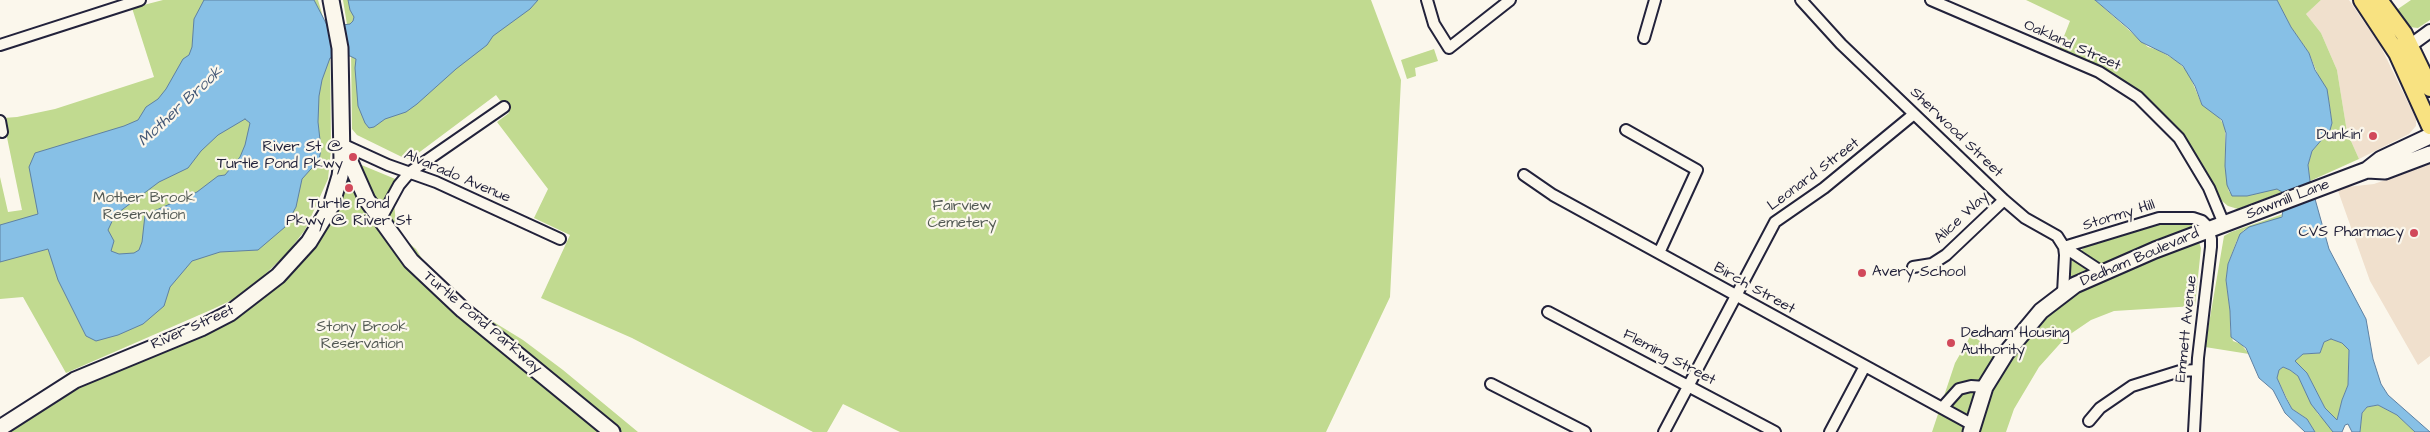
<!DOCTYPE html>
<html>
<head>
<meta charset="utf-8">
<style>
  body { margin:0 }
  canvas { display:block; background:#fbf7ec }
</style>
</head>
<body>
<canvas width="2430" height="432"></canvas>
<script>
const g = document.querySelector('canvas').getContext('2d');
g.lineJoin = 'round';
function fill(path, color) {
  g.fillStyle = color;
  g.fill(path, 'evenodd');
}
function toPath(rows) {
  const path = new Path2D();
  for (const r of rows) {
    path.moveTo(r[0], r[1]);
    for (let i = 2; i < r.length; i += 2) path.lineTo(r[i], r[i + 1]);
  }
  return path;
}
function stroke(path, color, width, dash) {
  g.strokeStyle = color;
  g.lineWidth = width;
  g.lineCap = dash ? 'butt' : 'round';
  g.setLineDash(dash || []);
  g.stroke(path);
}
function drawText(font, color, halo, rows, align = 'center') {
  g.font = font + ' "Architects Daughter",sans-serif';
  g.lineWidth = 4.5;
  g.setLineDash([]);
  g.textBaseline = 'middle';
  g.strokeStyle = halo;
  g.fillStyle = color;
  for (const [text, x, y, turn = 0] of rows) {
    g.save();
    g.translate(x, y);
    g.rotate((+turn || 0) * Math.PI / 180);
    g.textAlign = isNaN(turn) ? turn : align;
    if (halo) g.strokeText(text, 0, 0);
    g.fillText(text, 0, 0);
    g.restore();
  }
}
fill(toPath([
  [2321,0,2349,0,2380,45,2416,119,2416,126,2409,134,2359,159,2347,132,2337,70,2321,33,2306,14],
  [2430,164,2430,356,2418,365,2370,281,2337,188,2374,184]
]), '#f0e0cd');
fill(toPath([
  [163,0,318,0,330,41,331,149,328,179,305,230,288,252,253,286,236,298,213,309,66,373,23,297,0,299,0,177,8,212,22,210,3,118,17,117,55,109,154,77,132,8],
  [343,0,1371,0,1401,80,1390,297,1326,432,900,432,843,404,827,432,813,432,632,338,541,298,570,235,534,218,548,189,497,122,509,113,496,95,413,157,406,159,357,135,352,129,351,49],
  [2026,0,2095,0,2148,47,2158,50,2177,61,2188,72,2202,105,2217,114,2225,127,2225,166,2229,192,2247,196,2272,189,2277,189,2282,192,2238,209,2228,206,2222,201,2201,162,2174,124,2128,83,2101,67,2059,49,2070,21],
  [2277,0,2321,0,2306,14,2321,33,2337,70,2347,132,2359,159,2310,181,2308,165,2312,151,2330,130,2332,123,2329,102,2309,53,2291,27],
  [2411,0,2430,0,2430,20,2418,28,2409,27,2395,11],
  [1434,49,1438,61,1415,68,1416,76,1407,79,1401,60],
  [347,159,405,183,394,203,397,233,416,249,429,270,479,313,523,340,563,370,638,432,10,432,84,385,163,353,197,337,289,275,314,245],
  [2283,214,2279,219,2244,230,2237,240,2228,264,2226,280,2230,311,2230,331,2233,341,2241,344,2249,354,2205,347,2224,236,2231,232],
  [2160,222,2192,222,2201,248,2195,306,2114,311,2091,320,2066,337,2039,367,2014,409,2006,432,1932,432,1955,363,1971,335,1999,354,2039,304,2072,279,2070,273,2072,259,2086,246],
  [2331,339,2342,343,2349,350,2348,385,2342,400,2337,420,2325,408,2307,373,2294,361,2303,354,2320,353,2324,342],
  [2283,367,2290,370,2298,376,2318,414,2328,423,2333,432,2315,432,2307,419,2292,409,2277,378,2279,370],
  [2378,405,2397,415,2415,432,2360,432,2362,413,2367,407]
]), '#c1da90');
const water = toPath([
  [204,0,314,0,328,27,350,24,353,21,354,17,350,10,348,0,538,0,530,9,493,36,487,45,456,69,417,104,406,112,385,119,374,127,369,128,365,123,358,106,355,68,356,59,350,56,330,58,322,80,319,96,318,122,321,149,319,160,302,179,296,207,285,227,258,250,220,252,192,261,170,287,164,306,143,324,118,335,96,341,86,336,58,280,48,249,0,262,0,225,38,214,29,167,35,153,124,126,138,120,146,107,158,99,166,89,183,59,189,55,192,47,194,19,204,0],
  [245,119,250,123,245,145,240,157,225,175,218,176,197,192,145,215,142,242,139,250,134,253,119,254,111,251,114,241,108,230,115,215,159,182,188,168,201,151,218,135,245,119],
  [2095,0,2277,0,2291,27,2309,53,2315,70,2327,89,2329,102,2332,123,2330,130,2312,151,2308,165,2310,181,2329,249,2366,319,2373,359,2381,384,2388,395,2430,432,2415,432,2397,415,2378,405,2367,407,2362,413,2360,432,2352,432,2348,424,2345,425,2342,432,2333,432,2311,404,2298,376,2290,370,2283,367,2279,370,2277,378,2286,398,2292,409,2307,419,2315,432,2305,432,2285,413,2273,390,2259,378,2246,348,2231,337,2230,311,2226,280,2228,264,2240,234,2249,227,2282,217,2284,202,2282,192,2277,189,2247,196,2232,196,2227,185,2225,166,2226,133,2222,120,2202,105,2195,86,2183,66,2168,55,2141,42,2129,29,2095,0],
  [2331,339,2342,343,2349,350,2348,385,2342,400,2337,420,2325,408,2307,373,2295,361,2303,354,2320,353,2324,342,2331,339]
]);
fill(water, '#87c0e6');
stroke(water, '#5f81a2', 1);
const minor = toPath([
  [1427,0,1434,24,1449,48,1510,0],
  [1801,0,1841,44,2004,200,2025,218,2057,236,2064,247,2065,255,2063,293],
  [1931,0,2099,72,2138,97,2179,138,2209,188,2224,224],
  [1644,38,1655,0],
  [0,45,140,0],
  [0,121,2,132],
  [1626,130,1697,170,1659,253],
  [342,144,388,165,436,182,560,239],
  [1524,175,1553,195,1973,425],
  [380,220,399,185,410,172,504,107],
  [2064,247,2159,218,2193,218,2202,221,2207,226,2211,239,2211,247,2198,358,2194,432],
  [2064,247,2102,272],
  [1913,267,1932,264,1946,255,2004,200],
  [1548,312,1775,432],
  [1491,384,1585,432],
  [1942,408,1959,389,1971,386,1985,387],
  [2089,421,2100,408,2132,386,2180,371,2197,370],
  [1664,432,1775,222,1824,188,1914,114],
  [1830,432,1865,366]
]);
const tertiary = toPath([
  [2404,50,2430,31]
]);
const secondary = toPath([
  [343,146,367,200,411,261,463,310,612,432],
  [2367,170,2385,171,2430,154],
  [0,428,75,380,201,328,230,313,278,276,309,242,331,206,340,176,342,161,340,48,331,0],
  [1971,432,1985,387,2006,353,2041,311,2075,285,2155,250,2367,170,2381,159,2430,136]
]);
const primary = toPath([
  [2362,0,2397,53,2430,126],
  [2379,0,2404,34,2430,88]
]);
stroke(minor, '#22223b', 14);
stroke(tertiary, '#22223b', 16);
stroke(secondary, '#22223b', 19);
stroke(primary, '#22223b', 20);
stroke(minor, '#fbf7ec', 10);
stroke(tertiary, '#fbf7ec', 12);
stroke(secondary, '#fbf7ec', 15);
stroke(primary, '#f8e281', 16);
for (const [x, y, r, color] of [
  [2373,136,5,"#d1495b"],
  [353,157,5,"#d1495b"],
  [349,188,5,"#d1495b"],
  [2414,233,5,"#d1495b"],
  [1862,273,5,"#d1495b"],
  [1951,343,5,"#d1495b"]
]) {
  const dot = new Path2D();
  dot.arc(x, y, r, 0, 2 * Math.PI);
  g.fillStyle = color;
  g.fill(dot);
  stroke(dot, '#fbf7ec', 2);
}
drawText('15px', '#22223b', '#fbf7ec', [
  ["Oakland Street",2072,46,24],
  ["Sherwood Street",1956,133,44],
  ["Leonard Street",1814,175,-37],
  ["Alvarado Avenue",457,177,23],
  ["Sawmill Lane",2288,200,-21],
  ["Stormy Hill",2119,216,-17],
  ["Alice Way",1962,218,-43],
  ["Dedham Boulevard",2140,258,-23],
  ["Birch Street",1754,289,29],
  ["Turtle Pond Parkway",482,323,40],
  ["River Street",193,328,-24],
  ["Emmett Avenue",2187,329,-84],
  ["Fleming Street",1669,358,28]
]);
drawText('15px', '#22223b', '#fbf7ec', [
  ["Dunkin'",2363,136],
  ["River St @",343,148],
  ["Turtle Pond Pkwy",343,165],
  ["Turtle Pond",349,205,"center"],
  ["Pkwy @ River St",349,222,"center"],
  ["CVS Pharmacy",2404,233],
  ["Avery School",1872,273,"left"],
  ["Dedham Housing",1961,334,"left"],
  ["Authority",1961,351,"left"]
], 'right');
drawText('15px', '#525954', '#fbf7ec', [
  ["Mother Brook",144,199],
  ["Reservation",144,216],
  ["Fairview",962,207],
  ["Cemetery",962,224],
  ["Stony Brook",362,328],
  ["Reservation",362,345]
]);
drawText('italic 16px', '#455977', '#fbf7ec', [
  ["Mother Brook",181,107,-43]
]);
</script>
</body>
</html>
